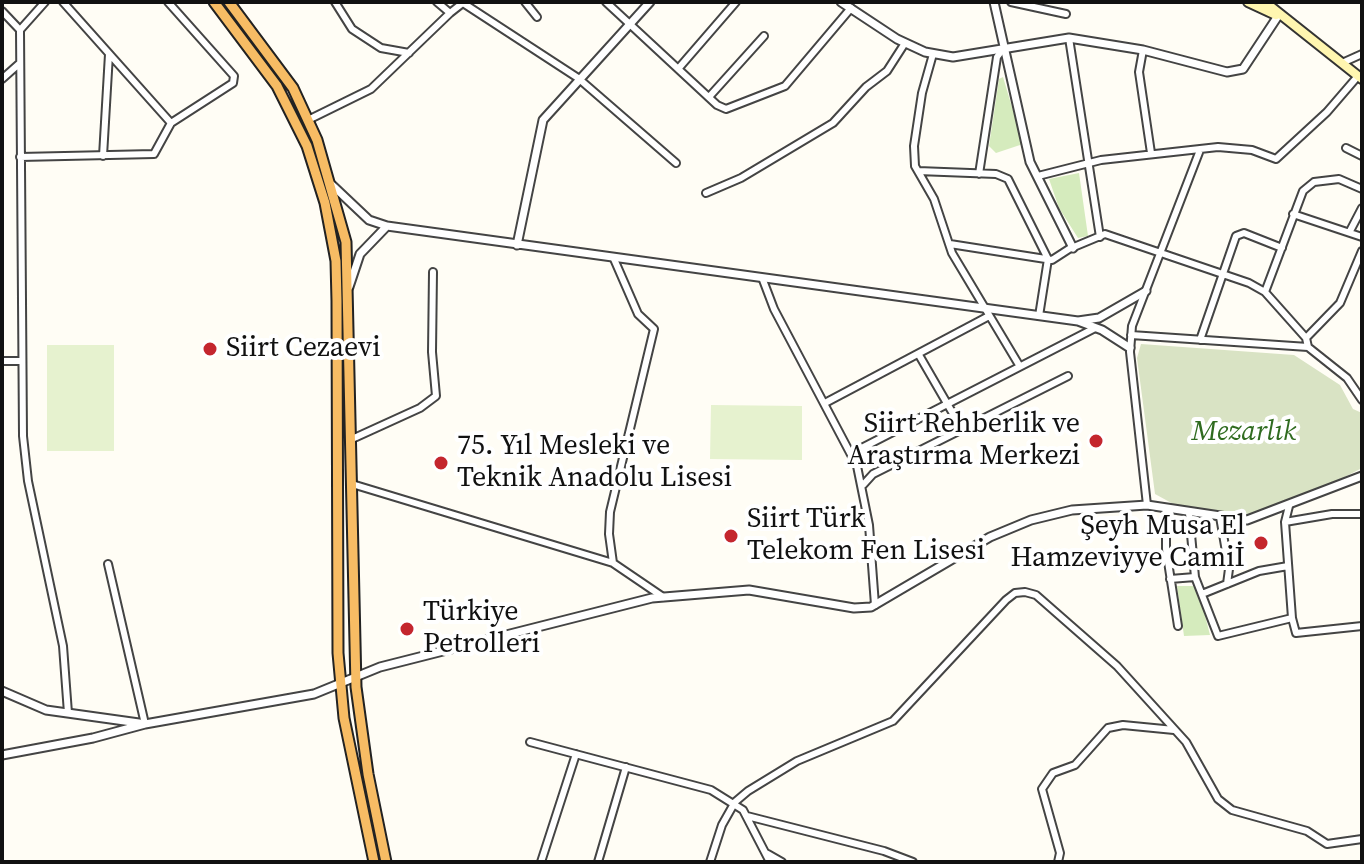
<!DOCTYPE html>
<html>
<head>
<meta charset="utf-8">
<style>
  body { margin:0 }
  #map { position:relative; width:1364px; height:864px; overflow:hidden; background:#fffdf5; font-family:"Source Serif 4",serif }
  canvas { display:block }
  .frame { position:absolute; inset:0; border:4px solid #111; pointer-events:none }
</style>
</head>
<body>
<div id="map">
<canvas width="1364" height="864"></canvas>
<div class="frame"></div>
</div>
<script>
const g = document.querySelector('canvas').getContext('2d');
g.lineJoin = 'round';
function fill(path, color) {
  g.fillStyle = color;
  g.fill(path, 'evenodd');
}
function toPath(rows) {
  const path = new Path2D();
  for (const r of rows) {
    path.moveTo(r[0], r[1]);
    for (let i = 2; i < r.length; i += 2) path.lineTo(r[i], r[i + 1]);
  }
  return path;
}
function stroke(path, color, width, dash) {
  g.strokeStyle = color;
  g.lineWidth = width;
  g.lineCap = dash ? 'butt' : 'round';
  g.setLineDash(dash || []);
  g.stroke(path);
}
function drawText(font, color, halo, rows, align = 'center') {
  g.font = font + ' "Source Serif 4",serif';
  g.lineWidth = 8;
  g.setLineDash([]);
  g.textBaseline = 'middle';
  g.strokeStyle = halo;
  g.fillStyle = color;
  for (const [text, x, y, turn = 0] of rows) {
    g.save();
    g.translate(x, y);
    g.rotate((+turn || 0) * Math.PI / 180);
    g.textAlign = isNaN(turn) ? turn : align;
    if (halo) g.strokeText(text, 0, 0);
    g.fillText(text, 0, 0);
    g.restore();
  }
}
fill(toPath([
  [1003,77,1023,144,996,153,989,146,999,79],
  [1079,173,1088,236,1078,238,1059,208,1049,179],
  [1177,586,1193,586,1199,592,1210,635,1184,636]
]), '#d5ebbd');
fill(toPath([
  [1141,344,1294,355,1340,385,1353,409,1362,413,1362,468,1289,506,1249,518,1177,506,1155,494,1137,358]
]), '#d9e3c4');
fill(toPath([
  [47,345,114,345,114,451,47,451],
  [711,405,802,406,802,460,710,459]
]), '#e6f2cf');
const minor = toPath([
  [45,2,20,30,23,436,28,481,63,646,68,713],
  [63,2,171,123],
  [335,2,352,29,381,48,409,53],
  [437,2,450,13,464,2],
  [525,2,537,17],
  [606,2,717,105,726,109,785,86,851,8],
  [1011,2,1066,14],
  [463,3,578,78,676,163],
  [2,11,20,30],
  [1069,38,1100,237],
  [1143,50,1139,72,1151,153],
  [933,54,922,93,914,146,915,166,934,199,952,253,1019,365],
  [1342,63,1362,54],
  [678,69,736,2],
  [2,79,20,63],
  [709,97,764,36],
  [308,120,371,89,450,13],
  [1346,148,1362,156],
  [103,156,109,54],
  [20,157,154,154,171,123,233,83,234,76,168,2],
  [918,171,996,174,1008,179,1048,259,1039,316],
  [979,174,997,57,1003,49],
  [1038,176,1101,160,1218,147,1252,150,1276,159,1327,112,1358,76],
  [706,193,741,178,833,123,866,87,887,71,905,43],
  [1293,214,1362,237],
  [1350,231,1362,208],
  [950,244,1052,260,1069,249,1105,234,1249,283,1265,292,1306,338,1308,347,1347,378,1362,400],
  [614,259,638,314,654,329,610,512,609,534,613,563,663,597],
  [763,280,774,309,857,466,869,525,875,605],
  [1265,292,1303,191,1314,182,1339,179,1362,189],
  [1131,335,1308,347],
  [1306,338,1340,303,1362,251],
  [1200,340,1236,236,1244,233,1282,248],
  [919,355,963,431],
  [2,361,22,361],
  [825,403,989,316],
  [352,439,420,408,436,396,432,352,433,272],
  [852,453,1095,328],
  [352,484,613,563],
  [863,485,873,474,1068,376],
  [1147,505,1130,352,1132,326,1200,150],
  [1289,506,1285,522,1292,618],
  [1166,509,1166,549,1178,626],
  [1189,513,1195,577,1218,636,1292,618,1296,633,1362,626],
  [1220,517,1229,569,1227,584],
  [1285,522,1332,514,1362,514],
  [108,564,145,724],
  [1170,579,1195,577],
  [1202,594,1259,571,1288,566],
  [530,742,711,790,743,810,770,862],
  [747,816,884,851,913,862],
  [768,854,782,862],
  [541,862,576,754],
  [598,862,626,767],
  [710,862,722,825,735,802,748,791,797,761,893,721,1006,600,1015,593,1025,592,1036,595,1117,666,1186,742,1218,799,1232,810,1307,831,1327,844,1362,839],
  [1058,862,1060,853,1042,789,1053,773,1075,765,1108,728,1123,725,1174,730]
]);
const tertiary = toPath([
  [841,2,897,39,925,52,953,57,1069,38,1143,50,1227,72,1243,69,1278,16],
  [994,2,1030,162,1073,248],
  [332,185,369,220,387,226,360,254,349,287],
  [387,226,1078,321],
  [517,245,543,120,650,2],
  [1130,348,1102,330,1078,321,1099,318,1146,291],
  [2,691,46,710,139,723],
  [2,755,93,738,145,724,314,694,380,667,652,598,749,590,854,608,871,607,990,537,1031,520,1072,510,1147,505,1247,520,1362,476]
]);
const secondary = toPath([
  [1248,2,1276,15],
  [1265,2,1362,79]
]);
const trunk = toPath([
  [214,2,277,86,307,146,325,203,336,261,337,301,338,653,344,718,374,862],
  [229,2,293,88,317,140,346,242,356,687,368,774,386,862]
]);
stroke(minor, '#444', 10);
stroke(tertiary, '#444', 11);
stroke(secondary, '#333', 12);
stroke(trunk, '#222', 13);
stroke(minor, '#fff', 6);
stroke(tertiary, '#fff', 7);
stroke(secondary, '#fff6b0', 8);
stroke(trunk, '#f7bc64', 9);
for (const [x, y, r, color] of [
  [210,349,8,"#c4262e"],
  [1096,441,8,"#c4262e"],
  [441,463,8,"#c4262e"],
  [731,536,8,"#c4262e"],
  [1261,543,8,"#c4262e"],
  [407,629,8,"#c4262e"]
]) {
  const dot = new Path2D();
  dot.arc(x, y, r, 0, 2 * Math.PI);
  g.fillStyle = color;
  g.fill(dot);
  stroke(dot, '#fff', 3);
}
drawText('28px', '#111', '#fff', [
  ["Siirt Cezaevi",226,349],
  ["Siirt Rehberlik ve",1080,425,"right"],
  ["Araştırma Merkezi",1080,457,"right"],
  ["75. Yıl Mesleki ve",457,447],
  ["Teknik Anadolu Lisesi",457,479],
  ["Siirt Türk",747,520],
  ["Telekom Fen Lisesi",747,552],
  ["Şeyh Musa El",1245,527,"right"],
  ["Hamzeviyye Camiİ",1245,559,"right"],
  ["Türkiye",423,613],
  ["Petrolleri",423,645]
], 'left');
drawText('italic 28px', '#2f6b1f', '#fff', [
  ["Mezarlık",1244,433]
]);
</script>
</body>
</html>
